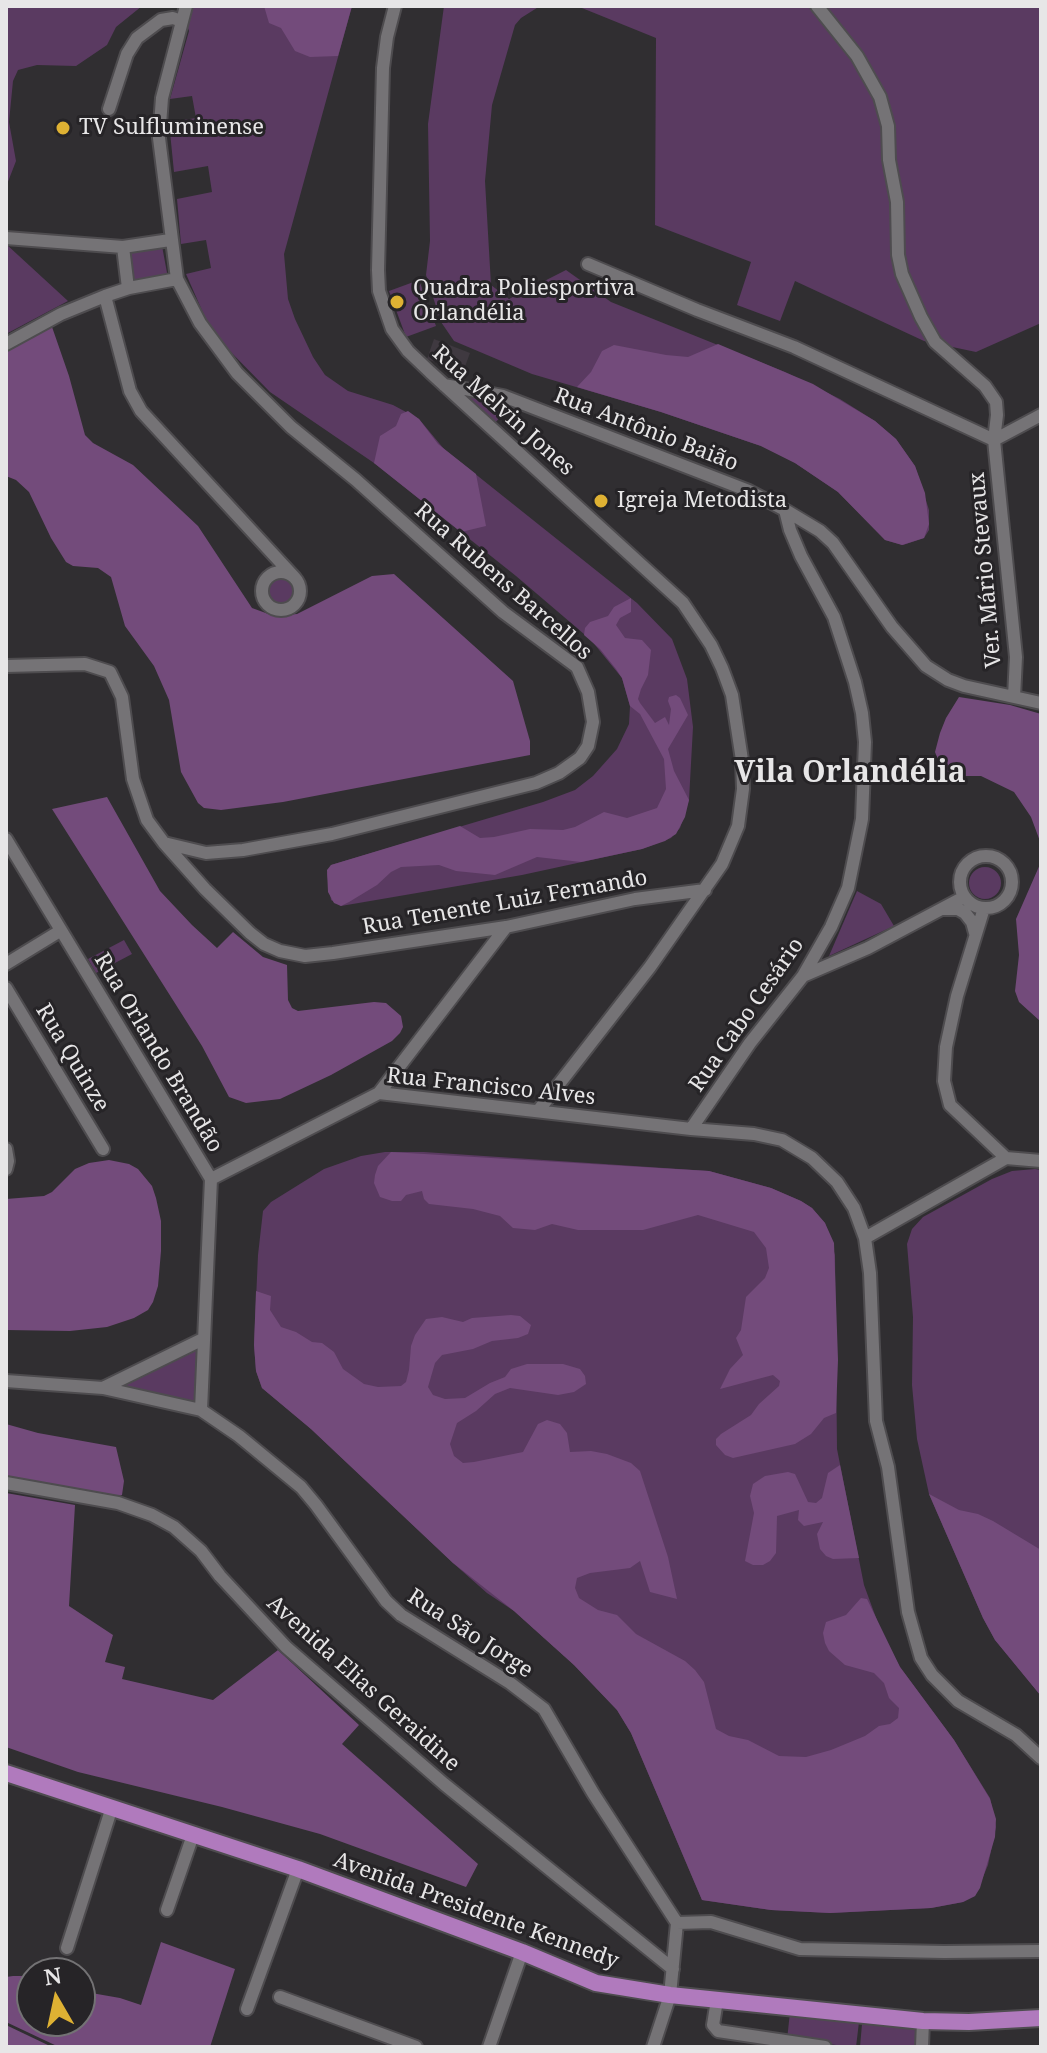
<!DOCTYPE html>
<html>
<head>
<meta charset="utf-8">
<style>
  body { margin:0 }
  #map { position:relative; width:1047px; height:2053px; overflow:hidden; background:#302e31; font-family:"Noto Serif",serif }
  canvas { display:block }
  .frame { position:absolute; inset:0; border:8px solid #e7e6e7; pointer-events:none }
  .north { position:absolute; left:16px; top:1957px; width:80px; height:80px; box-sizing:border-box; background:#262427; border:2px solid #737274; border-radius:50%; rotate:351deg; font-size:22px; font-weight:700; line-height:32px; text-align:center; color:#e7e6e7 }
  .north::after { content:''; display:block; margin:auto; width:28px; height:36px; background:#deb133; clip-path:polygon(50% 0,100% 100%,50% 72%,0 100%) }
</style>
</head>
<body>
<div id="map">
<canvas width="1047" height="2053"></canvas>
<div class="frame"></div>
<div class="north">N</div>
</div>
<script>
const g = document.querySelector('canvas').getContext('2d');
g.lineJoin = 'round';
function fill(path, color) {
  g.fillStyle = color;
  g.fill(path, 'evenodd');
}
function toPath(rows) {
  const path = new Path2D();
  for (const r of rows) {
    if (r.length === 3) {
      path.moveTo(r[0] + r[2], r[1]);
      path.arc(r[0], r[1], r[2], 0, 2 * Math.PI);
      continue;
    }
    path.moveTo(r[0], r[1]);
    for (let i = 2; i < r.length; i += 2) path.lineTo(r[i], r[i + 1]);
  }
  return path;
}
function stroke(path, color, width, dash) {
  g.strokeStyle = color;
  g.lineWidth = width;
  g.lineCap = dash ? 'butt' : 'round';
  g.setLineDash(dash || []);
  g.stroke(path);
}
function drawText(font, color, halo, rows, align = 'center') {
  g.font = font + ' "Noto Serif",serif';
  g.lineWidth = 6;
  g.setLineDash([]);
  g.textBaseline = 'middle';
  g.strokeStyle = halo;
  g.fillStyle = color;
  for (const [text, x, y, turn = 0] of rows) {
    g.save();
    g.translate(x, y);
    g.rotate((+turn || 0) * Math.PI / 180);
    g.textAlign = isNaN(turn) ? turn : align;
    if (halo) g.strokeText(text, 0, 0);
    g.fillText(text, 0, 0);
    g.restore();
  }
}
fill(toPath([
  [434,339,470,353,463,372,427,359]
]), '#3f3940');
fill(toPath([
  [6,6,142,6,116,27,107,45,76,66,37,65,18,70,13,81,9,122,16,161,6,187],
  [193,6,352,6,284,254,288,299,295,319,313,357,325,375,348,391,393,405,419,419,444,449,637,603,672,639,687,679,693,727,689,800,680,828,671,838,642,849,522,875,341,906,331,900,327,874,331,865,543,802,575,790,593,776,617,749,629,724,630,706,622,678,591,640,516,576,374,463,270,392,217,338,208,324,186,274,211,268,206,240,181,244,177,199,212,192,208,166,174,172,169,122,196,118,192,96,170,99,189,31,185,20],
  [444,6,540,6,521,18,515,25,492,105,485,181,491,285,509,299,566,270,611,302,785,372,840,399,875,421,896,439,915,466,929,510,929,530,924,538,903,545,885,540,838,492,795,463,761,446,661,412,532,374,454,341,441,322,426,275,430,241,428,124],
  [577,6,1041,6,1041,323,976,352,924,341,795,281,780,321,737,305,751,262,655,225,656,38],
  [6,244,68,301,6,334],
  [162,246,168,278,132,284,126,252],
  [419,280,436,326,406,337,389,291],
  [452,388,513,403,494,424],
  [280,591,14],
  [985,883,16],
  [857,891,881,904,894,926,829,956],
  [124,940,132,954,96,973,88,959],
  [385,1152,424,1152,709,1171,771,1188,801,1201,812,1208,825,1223,835,1255,837,1449,864,1585,882,1634,900,1667,954,1740,990,1798,996,1827,988,1865,975,1896,963,1902,931,1908,830,1913,771,1910,702,1900,631,1733,617,1710,574,1665,514,1611,487,1593,453,1563,311,1429,262,1388,256,1371,254,1345,258,1255,263,1211,271,1202,324,1169,361,1156],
  [1035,1169,1041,1170,1041,1696,995,1640,983,1618,929,1494,917,1439,912,1385,913,1317,907,1244,912,1229,923,1217,992,1179,1012,1171],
  [203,1339,201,1410,103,1388],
  [790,2012,859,2022,856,2047,787,2040],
  [862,2024,917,2028,915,2047,860,2047]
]), '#5a3a61');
fill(toPath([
  [264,6,352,6,338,56,310,57,295,51,281,28,269,23],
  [51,324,69,376,85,435,93,443,133,465,198,526,252,608,274,616,297,614,372,576,394,574,513,681,530,741,530,755,283,802,221,810,204,808,198,803,181,772,169,700,154,666,125,626,111,577,98,568,73,566,66,562,51,538,29,492,16,480,6,476,6,349],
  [718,344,813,384,875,421,896,439,915,466,925,493,929,524,924,538,902,545,885,540,838,492,795,463,761,446,661,412,577,387,591,372,602,351,614,345,666,355,688,357],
  [408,411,419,419,438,444,476,474,486,526,461,532,374,463,380,436,396,426,401,414],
  [631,598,631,612,620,618,616,625,625,638,642,640,651,650,648,675,641,689,638,699,640,703,655,723,665,717,669,725,671,709,668,701,669,697,676,695,680,698,688,715,668,749,674,771,689,800,685,817,676,834,665,841,642,849,581,862,537,857,495,875,456,871,439,865,401,867,391,872,377,885,349,902,341,906,334,903,328,892,327,870,331,865,460,826,480,838,494,837,530,829,563,830,575,827,604,812,627,818,657,808,666,789,664,759,640,714,630,706,622,678,616,669,600,649,584,635,585,628,590,622,608,616,614,607],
  [959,697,1010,705,1041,714,1041,844,1031,817,1014,792,981,776,951,776,940,765,935,752,940,733,946,718],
  [107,797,160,891,192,925,217,948,233,932,263,957,287,965,288,1000,292,1008,298,1011,374,1002,386,1003,401,1016,403,1027,400,1033,392,1041,331,1075,280,1099,246,1103,229,1097,202,1046,52,809],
  [1041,862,1041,1067,1039,1061,1040,1021,1019,1002,1015,991,1019,955,1016,919],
  [391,1152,709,1171,771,1188,801,1201,812,1208,825,1223,834,1243,838,1360,836,1413,824,1418,811,1434,795,1444,733,1458,725,1455,716,1445,716,1439,721,1434,751,1415,759,1404,779,1386,780,1381,773,1375,720,1389,730,1369,743,1355,736,1338,741,1330,746,1297,765,1278,769,1268,766,1248,754,1232,698,1215,643,1230,578,1230,552,1224,535,1230,513,1228,500,1216,473,1209,429,1204,424,1199,422,1191,406,1195,401,1201,392,1201,380,1197,374,1183,375,1175,378,1166],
  [109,1160,129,1164,138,1169,152,1186,156,1198,161,1221,161,1251,158,1286,153,1302,148,1310,134,1318,107,1327,70,1331,6,1330,6,1199,44,1196,52,1192,75,1169,89,1163],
  [256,1291,271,1296,270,1310,281,1327,296,1332,312,1342,322,1343,334,1352,343,1369,364,1384,378,1387,401,1386,406,1382,409,1370,411,1346,415,1335,426,1319,442,1317,463,1322,472,1318,511,1315,520,1316,531,1325,528,1334,518,1338,492,1341,473,1349,442,1355,435,1363,428,1387,433,1395,445,1399,465,1398,490,1383,505,1377,511,1369,527,1364,563,1364,580,1369,585,1376,586,1384,574,1392,558,1395,510,1388,495,1394,476,1411,457,1423,450,1444,454,1456,463,1463,474,1462,523,1452,538,1424,547,1420,560,1424,567,1433,570,1452,591,1451,607,1454,631,1463,640,1471,668,1557,677,1599,650,1592,640,1561,630,1568,590,1573,577,1578,575,1588,579,1598,598,1610,617,1615,636,1634,685,1661,695,1670,704,1682,716,1729,729,1736,748,1740,779,1756,806,1757,831,1750,865,1736,879,1726,890,1724,898,1718,899,1708,889,1698,884,1683,874,1673,845,1665,829,1651,825,1643,823,1633,826,1622,846,1615,861,1598,867,1599,900,1667,954,1740,990,1799,996,1819,995,1837,980,1888,975,1896,963,1902,931,1908,830,1913,771,1910,702,1900,631,1733,617,1710,574,1665,514,1611,453,1563,311,1429,262,1388,256,1371,254,1345],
  [6,1424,38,1433,116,1447,124,1481,122,1495,116,1497,6,1478],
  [840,1465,859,1558,833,1559,826,1556,820,1549,817,1534,823,1522,804,1526,798,1520,799,1510,777,1516,776,1553,770,1561,763,1565,753,1565,745,1561,754,1513,750,1496,753,1484,765,1476,788,1472,795,1474,808,1502,816,1503,822,1498,828,1473],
  [6,1493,75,1505,69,1606,113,1635,105,1662,125,1667,122,1679,213,1700,278,1650,359,1725,342,1744,478,1864,466,1887,320,1834,222,1807,78,1772,6,1747],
  [929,1494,959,1510,978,1514,993,1521,1041,1550,1041,1696,995,1640,983,1618],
  [161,1942,235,1969,210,2047,59,2047,6,2022,6,1977,13,1976,32,1976,32,2021,80,2021,80,1991,120,1998,141,2005]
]), '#734b7b');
fill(toPath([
  [6,2025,52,2047,6,2047]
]), '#764f7f');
const minor = toPath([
  [395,6,387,37,383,68,378,270,379,291,392,329,408,351,430,372,683,603,711,645,722,668,732,695,742,760,743,789,738,826,722,864,650,967,538,1111],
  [817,6,857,56,880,97,888,126,889,160,897,202,898,255,902,274,921,317,935,342,985,386,996,402,997,415,994,440,1016,657,1014,697],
  [109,109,127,54,137,38,161,20,173,18,181,21],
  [6,238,123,247,170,240],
  [123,247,128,288],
  [588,264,697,310,794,347,994,440],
  [105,296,130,391,141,411,295,578],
  [6,344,61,314,105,296,129,288,177,279],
  [444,385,503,396,749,491,785,510,820,531,833,543,892,627,926,666,948,680,964,686,1041,703],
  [994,440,1041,415],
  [281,591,19],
  [6,666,85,664,110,672,122,697,133,779,147,820,164,843,205,889,250,933,264,944,280,951,305,956,333,953,506,927,635,899,705,890],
  [6,839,211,1179,201,1410],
  [164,843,206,853,243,850,332,834,536,783,559,773,580,758,588,746,593,722,588,692,577,667,503,612,356,480,291,427,237,373,200,323,177,279,159,138,162,98,186,6],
  [986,882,26],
  [984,908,957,996,946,1047,944,1081,950,1105,1006,1158],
  [944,909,958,909,965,913,972,922,975,933],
  [6,964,60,931],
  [803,976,868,948,964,897],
  [6,988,103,1149],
  [379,1093,506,927],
  [691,1129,750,1043,803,976,831,927,848,888,862,819,865,742,862,713,855,682,834,617,801,556,790,530,785,510],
  [6,1149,8,1161,6,1169],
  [211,1179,379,1093,691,1129,754,1134,782,1140,812,1158,837,1182,854,1208,865,1238,870,1273,876,1421,888,1467,908,1612,921,1658,932,1675,958,1701,1016,1735,1041,1758],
  [865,1238,1006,1158,1041,1161],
  [6,1381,103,1388,201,1410,239,1436,301,1487,316,1505,386,1601,401,1615,510,1683,544,1709,593,1793,677,1923,670,1995,653,2047],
  [103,1388,203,1339],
  [6,1483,118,1503,152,1515,174,1527,201,1551,220,1576,286,1647,444,1784,673,1969],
  [167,1910,193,1835],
  [677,1923,711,1922,800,1949,944,1952,1041,1951],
  [67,1948,112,1807],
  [280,1997,416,2047],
  [717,2000,713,2025,718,2031,825,2047],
  [247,2009,298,1869],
  [489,2047,522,1952],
  [922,2047,923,2021]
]);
const major = toPath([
  [6,1773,298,1869,522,1952,596,1983,670,1995,923,2021,969,2022,1041,2018]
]);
stroke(minor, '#4e4c4f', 16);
stroke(major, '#4e4c4f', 20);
stroke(minor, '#757376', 12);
stroke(major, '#b07abd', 16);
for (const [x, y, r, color] of [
  [63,128,8,"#deb133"],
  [397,302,8,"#deb133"],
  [601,501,8,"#deb133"]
]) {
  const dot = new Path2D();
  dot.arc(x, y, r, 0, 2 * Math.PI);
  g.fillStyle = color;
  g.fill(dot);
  stroke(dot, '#262427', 3);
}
drawText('22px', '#e7e6e7', '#262427', [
  ["TV Sulfluminense",79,128],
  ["Quadra Poliesportiva",413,289],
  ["Orlandélia",413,314],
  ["Igreja Metodista",617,501]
], 'left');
drawText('22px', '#e7e6e7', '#262427', [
  ["Rua Melvin Jones",503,411,42],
  ["Rua Antônio Baião",646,430,21],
  ["Ver. Mário Stevaux",986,570,-95],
  ["Rua Rubens Barcellos",503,582,41],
  ["Rua Tenente Luiz Fernando",505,903,-10],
  ["Rua Cabo Cesário",747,1015,-55],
  ["Rua Orlando Brandão",158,1053,59],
  ["Rua Quinze",72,1058,59],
  ["Rua Francisco Alves",491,1087,6],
  ["Rua São Jorge",470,1634,33],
  ["Avenida Elias Geraidine",363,1684,42],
  ["Avenida Presidente Kennedy",476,1911,20]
]);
drawText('bold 30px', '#e7e6e7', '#262427', [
  ["Vila Orlandélia",850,773]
]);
</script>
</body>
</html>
